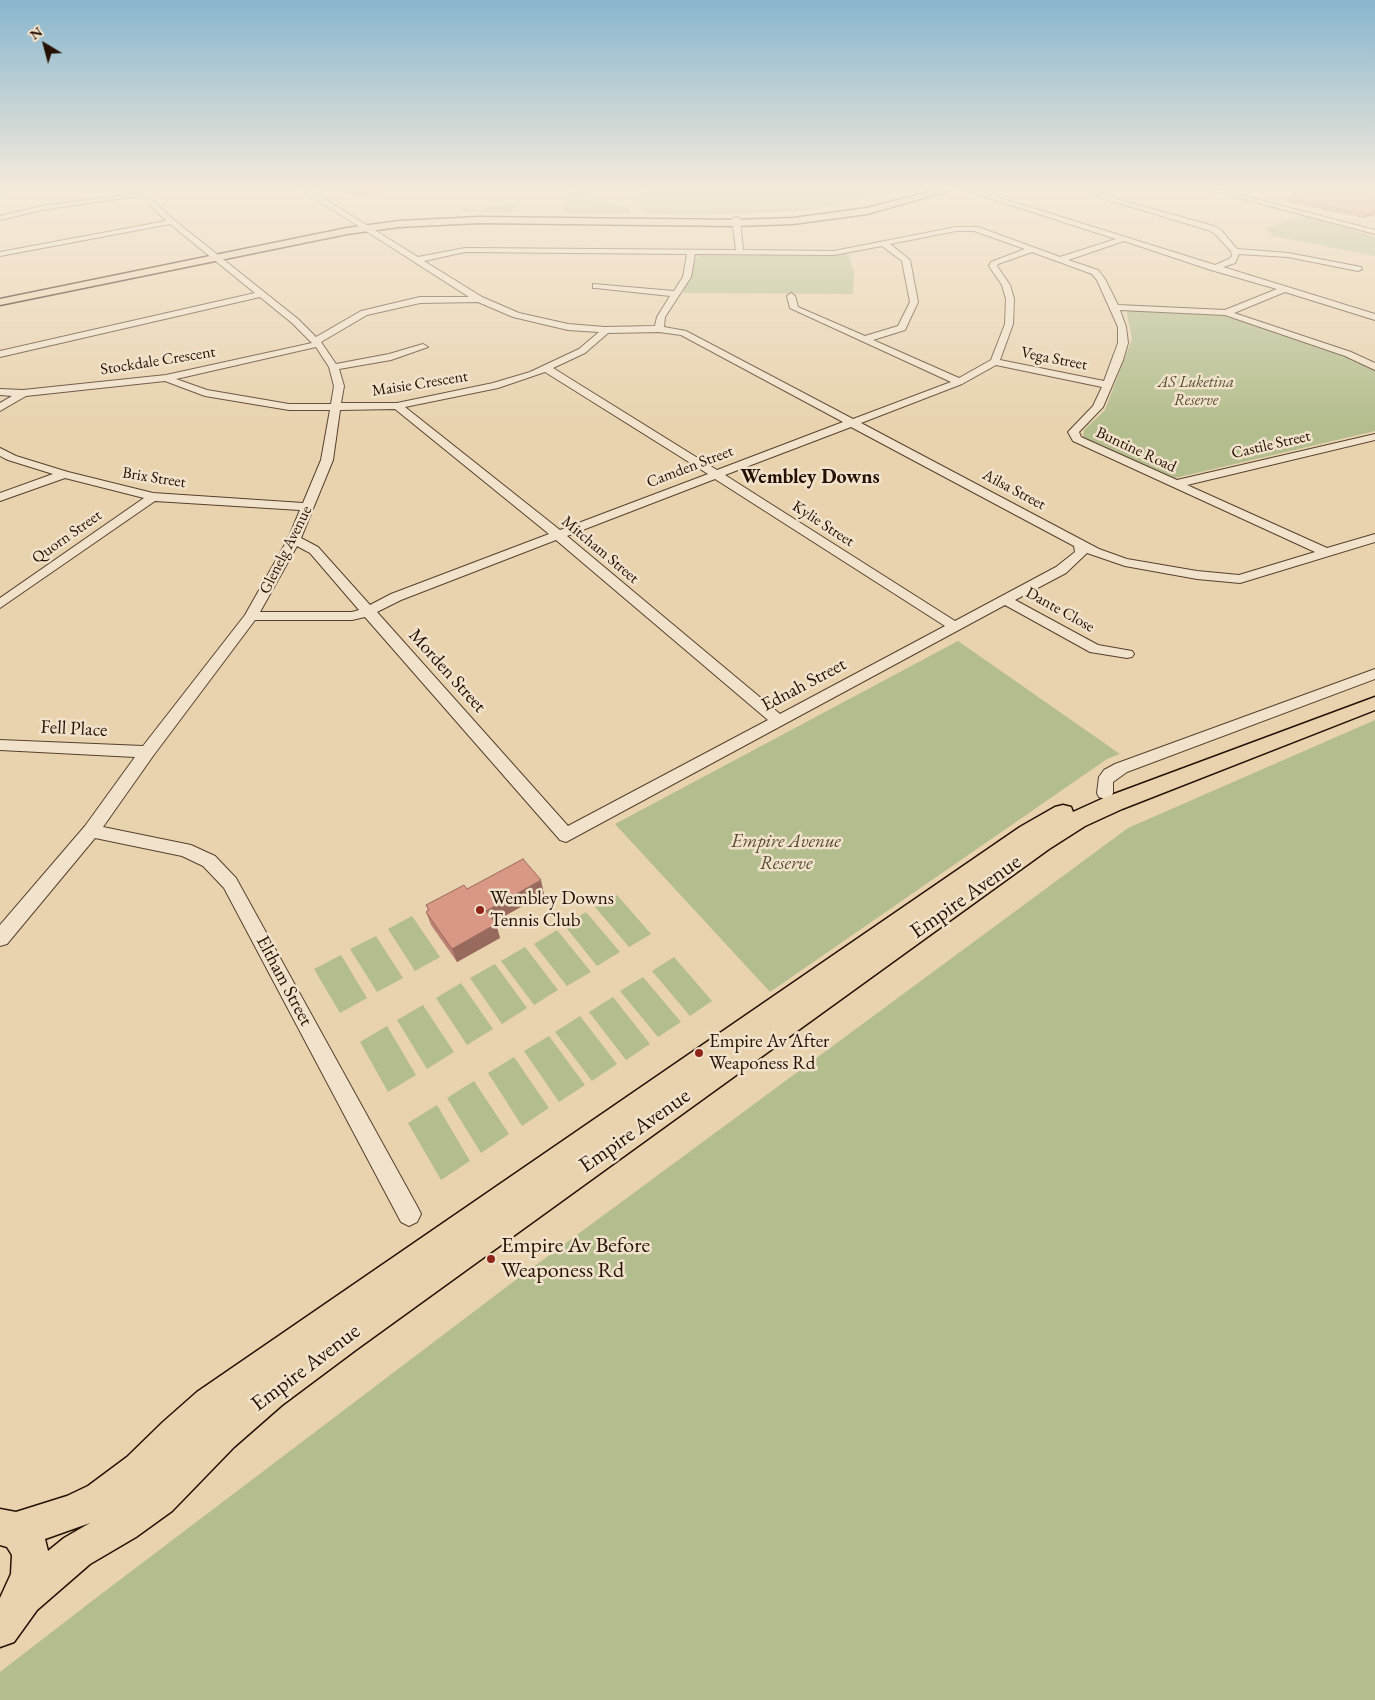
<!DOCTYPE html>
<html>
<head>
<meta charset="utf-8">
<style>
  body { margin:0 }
  #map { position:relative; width:1375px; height:1700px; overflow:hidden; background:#e9d3af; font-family:"EB Garamond",serif }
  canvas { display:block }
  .north { position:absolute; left:20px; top:20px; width:50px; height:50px; -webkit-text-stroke:4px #f1e2cb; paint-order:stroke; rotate:323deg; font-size:14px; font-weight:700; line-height:20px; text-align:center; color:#251001 }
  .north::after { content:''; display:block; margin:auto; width:18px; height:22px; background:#251001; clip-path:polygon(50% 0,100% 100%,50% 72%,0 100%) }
</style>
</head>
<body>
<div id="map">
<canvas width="1375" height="1700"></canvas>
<div class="north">N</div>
</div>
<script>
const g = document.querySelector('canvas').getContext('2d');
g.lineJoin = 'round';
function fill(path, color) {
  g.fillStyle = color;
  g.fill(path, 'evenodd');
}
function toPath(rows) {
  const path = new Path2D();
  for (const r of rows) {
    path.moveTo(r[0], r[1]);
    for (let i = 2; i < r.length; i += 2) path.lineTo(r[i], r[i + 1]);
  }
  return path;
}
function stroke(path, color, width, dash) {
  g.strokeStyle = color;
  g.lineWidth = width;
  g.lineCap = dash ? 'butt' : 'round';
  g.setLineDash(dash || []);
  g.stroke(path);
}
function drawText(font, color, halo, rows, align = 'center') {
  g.font = font + ' "EB Garamond",serif';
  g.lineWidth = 5;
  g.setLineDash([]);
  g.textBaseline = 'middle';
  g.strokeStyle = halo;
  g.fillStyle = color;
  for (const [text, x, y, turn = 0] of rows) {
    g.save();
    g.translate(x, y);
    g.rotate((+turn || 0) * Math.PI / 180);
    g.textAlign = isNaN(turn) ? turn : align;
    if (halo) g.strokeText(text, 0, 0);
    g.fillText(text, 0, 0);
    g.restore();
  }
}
fill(toPath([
  [576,190,595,190,585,193,585,196,611,205,629,208,631,212,630,214,562,213,569,192],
  [647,190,902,190,845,205,802,211,698,215,644,213,629,198],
  [522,201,510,213,452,211,464,208,477,210],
  [1303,215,1375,237,1375,256,1272,236,1267,228],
  [848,253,854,272,853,294,683,293,696,258,700,256],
  [1126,309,1202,313,1227,316,1345,357,1375,371,1375,431,1175,478,1083,437,1084,430,1105,410,1132,339],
  [958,641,1120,754,1107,759,770,992,615,824],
  [1375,720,1375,1700,0,1700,0,1672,92,1601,509,1285,1128,828],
  [617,895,651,934,629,947,595,907],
  [586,912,620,952,597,966,564,925],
  [412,916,440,957,415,971,388,929],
  [557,930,591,972,567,986,534,944],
  [376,936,403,978,377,992,350,949],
  [525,947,558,990,534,1005,501,961],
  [341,955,367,998,340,1013,314,969],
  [674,957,712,1001,690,1016,652,971],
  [495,964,527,1008,502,1024,470,978],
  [643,977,681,1022,658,1037,620,991],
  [461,983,493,1029,467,1045,436,998],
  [613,997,650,1044,626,1060,589,1012],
  [423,1005,454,1052,427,1069,397,1020],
  [580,1016,617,1064,592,1081,555,1032],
  [387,1026,416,1075,388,1092,360,1042],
  [549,1036,585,1085,559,1102,524,1051],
  [514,1057,549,1108,522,1126,488,1073],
  [474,1081,509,1134,481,1153,447,1098],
  [437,1105,470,1161,441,1180,408,1123]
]), '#b3bd8d');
const minor = toPath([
  [0,190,9,190,0,194,0,190],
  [302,190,310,190,418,257,465,248,736,250,732,219,736,217,740,219,743,250,834,251,956,227,978,227,1060,257,1116,239,964,190,975,190,1215,265,1229,259,1232,256,1231,251,1215,234,1208,230,1095,196,1092,192,1103,190,1099,194,1214,226,1221,230,1237,249,1288,253,1361,267,1362,269,1358,271,1288,257,1239,254,1235,263,1223,267,1375,314,1375,320,1285,292,1234,313,1351,352,1375,363,1375,370,1345,356,1225,315,1120,310,1126,327,1128,343,1123,360,1103,407,1079,432,1081,437,1177,480,1375,434,1375,440,1187,485,1327,548,1375,534,1375,542,1240,583,1197,579,1125,566,1087,553,1066,573,1015,600,1098,645,1132,651,1134,654,1132,657,1127,658,1090,652,1005,605,566,842,560,840,365,617,352,620,255,620,153,756,103,827,191,845,215,856,236,878,417,1206,421,1214,417,1222,409,1226,401,1222,224,888,203,866,182,856,95,838,7,944,0,946,0,925,85,826,135,757,0,750,0,740,143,746,245,615,288,539,300,510,155,501,0,608,0,598,144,498,65,478,0,501,0,493,53,474,8,460,0,456,0,448,16,456,68,472,153,493,303,503,321,460,330,410,289,410,205,396,165,381,26,396,0,411,0,403,12,396,0,395,0,389,23,390,166,375,312,343,292,323,260,297,0,357,0,351,255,293,170,224,0,256,0,252,166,221,145,199,137,196,42,210,0,220,0,216,42,206,141,193,149,197,174,220,298,319,316,337,361,311,420,297,469,297,302,190],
  [956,231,974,231,1025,249,991,262,989,266,1002,285,1006,299,1005,324,991,360,959,378,873,340,905,330,918,302,910,260,890,244,956,231],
  [1124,241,1211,270,1277,289,1225,310,1118,305,1105,279,1098,270,1068,260,1124,241],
  [882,246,902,261,910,302,898,326,865,336,798,307,795,296,791,293,787,296,790,308,951,382,853,419,686,331,664,327,665,317,691,277,695,254,834,255,882,246],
  [465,252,687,254,683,277,674,291,593,284,593,288,596,288,670,296,657,317,655,326,605,327,568,324,519,313,482,297,424,261,465,252],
  [1032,252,1092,274,1097,280,1118,327,1118,343,1104,381,1000,360,1013,324,1014,299,1010,285,997,266,998,264,1032,252],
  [478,302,513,317,568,330,599,332,579,349,530,372,493,383,397,403,341,403,344,386,339,369,391,360,428,347,423,344,389,354,336,364,321,342,367,315,420,303,478,302],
  [659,332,681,335,843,422,717,470,553,368,585,353,608,333,659,332],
  [316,347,329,367,334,386,331,404,289,404,207,390,176,379,316,347],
  [996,365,1102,387,1093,406,1068,432,1073,441,1315,552,1239,575,1197,571,1127,559,1099,549,861,423,962,384,996,365],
  [545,372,708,474,560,530,405,407,498,388,545,372],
  [395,409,549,534,391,594,370,605,318,547,301,538,333,460,340,410,395,409],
  [851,427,1074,546,1075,552,1056,567,955,621,725,475,851,427],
  [715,479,945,626,780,714,567,536,715,479],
  [556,540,768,720,568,826,377,612,401,600,556,540],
  [297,546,310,553,359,610,352,612,260,612,297,546],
  [1209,190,1221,190,1375,230,1375,234,1209,190],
  [1375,669,1375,679,1127,772,1113,782,1113,793,1111,797,1105,799,1099,797,1097,793,1099,777,1104,770,1115,764,1375,669]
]);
const major = toPath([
  [936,190,952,190,867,214,793,224,736,226,479,223,399,227,347,234,0,305,0,299,347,228,399,221,479,217,736,220,793,218,867,208,936,190],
  [1375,697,1375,710,1122,809,1085,826,1049,849,357,1349,282,1405,234,1447,172,1511,136,1537,90,1564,37,1610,14,1642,0,1647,0,1598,11,1574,12,1555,7,1547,0,1545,0,1509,16,1512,67,1496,88,1486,127,1457,163,1422,197,1392,1020,827,1055,807,1063,805,1071,807,1073,812,1106,797,1375,697],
  [90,1523,64,1538,48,1551,45,1539,90,1523]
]);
stroke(minor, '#56412c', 2);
stroke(major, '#251001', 3);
fill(minor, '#f1e2cb');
fill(major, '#e9d3af');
fill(toPath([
  [343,190,397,190,356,197],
  [1287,190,1375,190,1375,217,1370,216,1364,218,1286,202,1288,198,1295,192],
  [467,889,544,894,494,922,496,924,500,938,457,962,431,925,426,912,428,910,426,905]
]), '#bb8273');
fill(toPath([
  [354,190,397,190,356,197],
  [1372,212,1370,216,1364,218,1366,214],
  [541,880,544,894,490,924,486,911],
  [496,924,500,938,457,962,452,949]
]), '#986a5e');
const building = toPath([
  [1298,190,1375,190,1375,212,1372,212,1366,214,1288,198,1298,190],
  [523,859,541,880,486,911,496,924,452,949,426,912,429,910,426,905,464,885,467,889,523,859]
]);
fill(building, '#d99786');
stroke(building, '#986a5e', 1);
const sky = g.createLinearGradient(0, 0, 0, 428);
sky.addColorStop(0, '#88b6ce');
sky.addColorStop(0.44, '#f5ebdb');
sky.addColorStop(1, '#f5ebdb00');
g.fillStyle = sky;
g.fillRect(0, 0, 1375, 428);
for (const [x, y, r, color] of [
  [480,910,5,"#8f2418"],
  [699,1053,5,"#8f2418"],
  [491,1259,5,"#8f2418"]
]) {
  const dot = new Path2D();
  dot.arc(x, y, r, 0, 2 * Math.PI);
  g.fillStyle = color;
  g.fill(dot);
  stroke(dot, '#f1e2cb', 2);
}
drawText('16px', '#251001', '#f1e2cb', [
  ["Vega Street",1054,359,11],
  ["Stockdale Crescent",158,361,-9],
  ["Maisie Crescent",420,384,-9],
  ["Castile Street",1271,445,-13],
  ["Buntine Road",1136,450,25],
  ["Camden Street",690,467,-21],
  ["Brix Street",154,478,9],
  ["Ailsa Street",1014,490,28],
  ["Kylie Street",823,524,33],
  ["Quorn Street",67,537,-35],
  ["Glenelg Avenue",286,550,-63],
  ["Mitcham Street",600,550,40],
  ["Dante Close",1060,610,29]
]);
drawText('italic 16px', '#574d32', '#f1e2cb', [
  ["AS Luketina",1196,383],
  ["Reserve",1196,401]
]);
drawText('19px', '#251001', '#f1e2cb', [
  ["Morden Street",447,671,48],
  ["Ednah Street",804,685,-28],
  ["Fell Place",74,729,3],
  ["Eltham Street",284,981,62]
]);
drawText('italic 19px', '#574d32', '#f1e2cb', [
  ["Empire Avenue",786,842],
  ["Reserve",786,864]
]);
drawText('19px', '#251001', '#f1e2cb', [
  ["Wembley Downs",490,899],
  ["Tennis Club",490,921],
  ["Empire Av After",709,1042],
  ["Weaponess Rd",709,1064]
], 'left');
drawText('bold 20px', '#251001', '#f1e2cb', [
  ["Wembley Downs",810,478]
]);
drawText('22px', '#251001', '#f1e2cb', [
  ["Empire Avenue",966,897,-35],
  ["Empire Avenue",635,1131,-35],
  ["Empire Avenue",306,1368,-37]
]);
drawText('22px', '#251001', '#f1e2cb', [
  ["Empire Av Before",501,1246],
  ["Weaponess Rd",501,1271]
], 'left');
</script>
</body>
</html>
